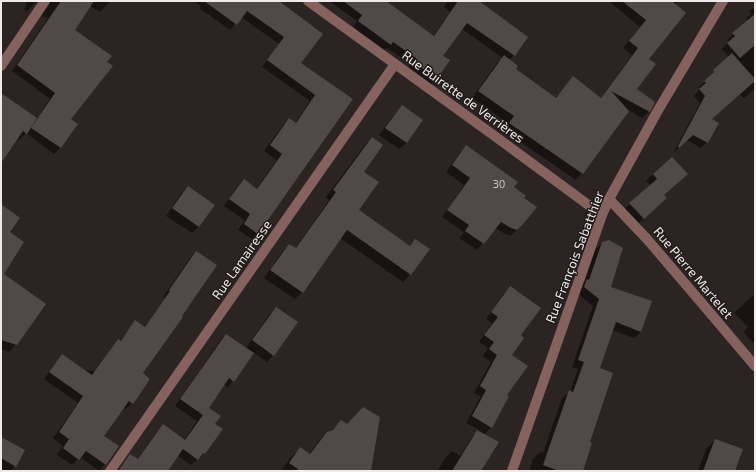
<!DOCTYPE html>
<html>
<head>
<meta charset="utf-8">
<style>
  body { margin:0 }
  #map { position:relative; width:756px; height:472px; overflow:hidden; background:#2b2423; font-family:"Exo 2",sans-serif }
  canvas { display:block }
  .frame { position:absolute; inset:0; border:2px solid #efebea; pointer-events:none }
</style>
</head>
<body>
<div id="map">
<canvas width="756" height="472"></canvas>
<div class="frame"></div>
</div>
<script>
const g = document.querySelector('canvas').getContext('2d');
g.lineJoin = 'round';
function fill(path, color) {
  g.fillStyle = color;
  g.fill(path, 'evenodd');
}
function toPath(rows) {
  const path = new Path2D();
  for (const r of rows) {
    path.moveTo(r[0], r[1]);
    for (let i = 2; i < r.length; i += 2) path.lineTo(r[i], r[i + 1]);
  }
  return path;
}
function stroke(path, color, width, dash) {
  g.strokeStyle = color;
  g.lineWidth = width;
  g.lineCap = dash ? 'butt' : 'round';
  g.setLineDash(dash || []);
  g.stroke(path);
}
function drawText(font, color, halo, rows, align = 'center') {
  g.font = font + ' "Exo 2",sans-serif';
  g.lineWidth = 3;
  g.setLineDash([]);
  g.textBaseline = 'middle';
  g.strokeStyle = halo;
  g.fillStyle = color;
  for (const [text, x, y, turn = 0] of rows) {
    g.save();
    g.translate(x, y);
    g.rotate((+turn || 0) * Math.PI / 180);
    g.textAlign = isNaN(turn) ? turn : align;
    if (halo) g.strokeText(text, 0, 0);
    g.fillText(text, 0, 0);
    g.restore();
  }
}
fill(toPath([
  [27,1,37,1,27,11,24,10],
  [42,1,110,1,100,12,90,6,73,30,69,119,77,125,60,148,54,154,26,133,19,140,17,139,1,161,1,94,37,119,50,99,12,71,48,18,42,16,46,8],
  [194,1,277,1,300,63,351,100,258,233,252,239,238,230,245,220,224,206,238,186,244,180,256,189,277,160,264,151,283,125,289,119,295,123,310,101,262,67,279,44,241,17,230,30,199,8,201,6],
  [329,1,389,1,388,4,433,36,450,12,444,7,448,1,477,1,514,55,509,60,514,69,555,99,573,77,600,99,632,55,623,48,640,27,609,1,678,1,648,59,635,89,649,111,642,118,628,110,582,173,576,180,503,130,508,123,472,98,497,63,503,58,462,29,442,56,437,78,431,84,408,68,411,64,387,48,384,50,353,27,357,21],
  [755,6,755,89,744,98,740,94,711,119,707,142,701,148,687,140,673,153,700,103,694,96,700,89,699,87,709,78,708,77,729,57,722,49,729,42,727,40,748,22,746,19,751,14,749,12],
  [402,107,421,121,406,143,399,149,379,135,395,114],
  [372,138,363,172,358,210,409,246,415,240,410,274,403,282,340,238,302,292,295,299,264,278,282,252,289,245,295,249,329,200,326,197,364,146],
  [466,146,513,187,523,198,525,222,510,236,505,234,495,228,477,250,459,238,464,232,442,217,464,185,446,172,460,153],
  [671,158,663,195,659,205,636,225,623,210,651,186,646,181],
  [188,187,199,226,192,233,166,216,181,194],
  [1,205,9,232,3,274,16,344,9,352,1,349],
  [602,243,609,287,651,301,641,332,634,338,612,330,598,369,588,443,582,471,529,471,533,459,540,452,543,453,562,398,570,392,578,369,572,367,593,306,578,294,580,286,585,282,595,250],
  [196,252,141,373,132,403,126,409,123,407,102,436,105,464,99,471,80,457,72,465,57,455,63,446,53,438,78,403,44,379,56,362,62,356,83,370,95,371,112,347,118,340,120,341,136,322,144,328,165,298,163,297,190,258],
  [510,287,519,335,511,355,505,395,491,427,484,435,480,471,437,471,446,457,452,451,460,456,471,438,479,430,466,423,481,396,474,393,491,362,483,356,488,348,479,342,492,323,486,319,504,293],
  [753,295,755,298,755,345,743,332,748,327,734,313],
  [276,308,273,355,267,362,253,352,233,381,228,387,224,385,208,408,214,424,204,453,191,465,178,456,167,471,117,471,130,455,137,460,157,432,163,426,184,440,197,421,175,406,220,341,226,335,245,349,269,315],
  [341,421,369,471,281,471,291,457,300,449,308,455,319,441,328,432,331,432],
  [1,438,15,466,10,471,5,471,1,469],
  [715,440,734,471,698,471,706,449]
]), '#0007');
fill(toPath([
  [61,1,94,1,75,30,112,56,107,62,113,66,71,119,78,124,61,148,31,128,55,93,17,65],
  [204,1,279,1,323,34,301,63,353,99,258,234,244,224,250,214,229,199,244,179,257,189,282,154,270,145,289,118,296,123,315,95,267,60,284,37,247,11,237,25],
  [343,1,386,1,434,36,458,1,479,1,528,37,515,56,467,23,443,56,450,60,437,79,413,62,416,58,393,42,391,45,358,21,362,15],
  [622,1,672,1,686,13,649,59,656,64,637,89,655,102,650,112,611,91,629,111,583,174,509,123,514,116,478,91,504,55,518,66,516,69,556,98,573,76,601,98,638,48,629,41,646,20],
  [755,14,755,45,740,58,727,43,735,36,732,33],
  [732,53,755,79,755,81,712,119,719,123,708,143,693,135,679,148,678,146,705,96,699,89,706,83,704,81,714,72,713,70],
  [1,93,37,118,27,134,23,131,1,163],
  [402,105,423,120,407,143,385,128],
  [372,137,383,145,364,172,379,182,359,210,410,246,415,239,430,249,411,275,347,230,303,293,270,270,289,244,296,248,336,192,333,190],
  [466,145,518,182,514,187,526,196,524,198,537,207,525,222,517,230,511,228,501,222,484,244,465,231,469,225,447,210,470,178,452,165],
  [672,157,688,174,664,195,667,198,644,219,629,203,657,179,653,174],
  [188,186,215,205,199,227,172,208],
  [1,204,20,218,10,232,24,242,4,274,46,304,17,345,1,340],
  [609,240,623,248,611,287,652,301,641,332,616,322,600,368,613,373,590,442,592,443,583,471,559,471,543,465,569,390,573,392,584,362,578,360,599,299,584,287,587,279,589,280,602,242],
  [196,251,217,265,182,316,183,317,143,373,150,379,133,404,129,401,104,436,119,446,106,465,86,451,79,460,63,448,69,439,59,432,83,396,49,372,62,354,92,375,118,339,121,341,135,320,145,327,170,291,169,290],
  [510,286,541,308,521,335,524,338,512,355,528,366,507,395,509,396,492,428,472,416,486,390,480,386,497,355,489,349,494,342,484,335,498,317,491,312],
  [276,307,298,322,274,356,252,340],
  [226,334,254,353,234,382,229,378,209,408,221,416,215,424,223,429,205,454,203,453,198,460,183,449,168,471,118,471,130,454,138,459,163,424,185,440,203,415,180,399],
  [363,407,380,417,371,471,297,471,298,469,289,463,300,447,310,454,327,432,333,430,341,420,347,424],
  [477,430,499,442,481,471,452,471],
  [1,437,25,450,16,467,1,458],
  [715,439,743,449,735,471,703,471]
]), '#514948');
stroke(toPath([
  [609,199,647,239,711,314]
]), '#85625e', 10);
stroke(toPath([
  [308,1,496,137,602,215],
  [1,66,45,1],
  [711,314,755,366],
  [110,471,395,64],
  [512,471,602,215,609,199,657,112,723,1]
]), '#85625e', 10);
drawText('11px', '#c8c2c2', null, [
  ["30",499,184]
]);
drawText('13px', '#efebea', '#211b1a', [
  ["Rue Buirette de Verrières",463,97,36],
  ["Rue François Sabatthier",575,257,-69],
  ["Rue Lamairesse",242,260,-55],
  ["Rue Pierre Martelet",693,273,50]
]);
</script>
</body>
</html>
